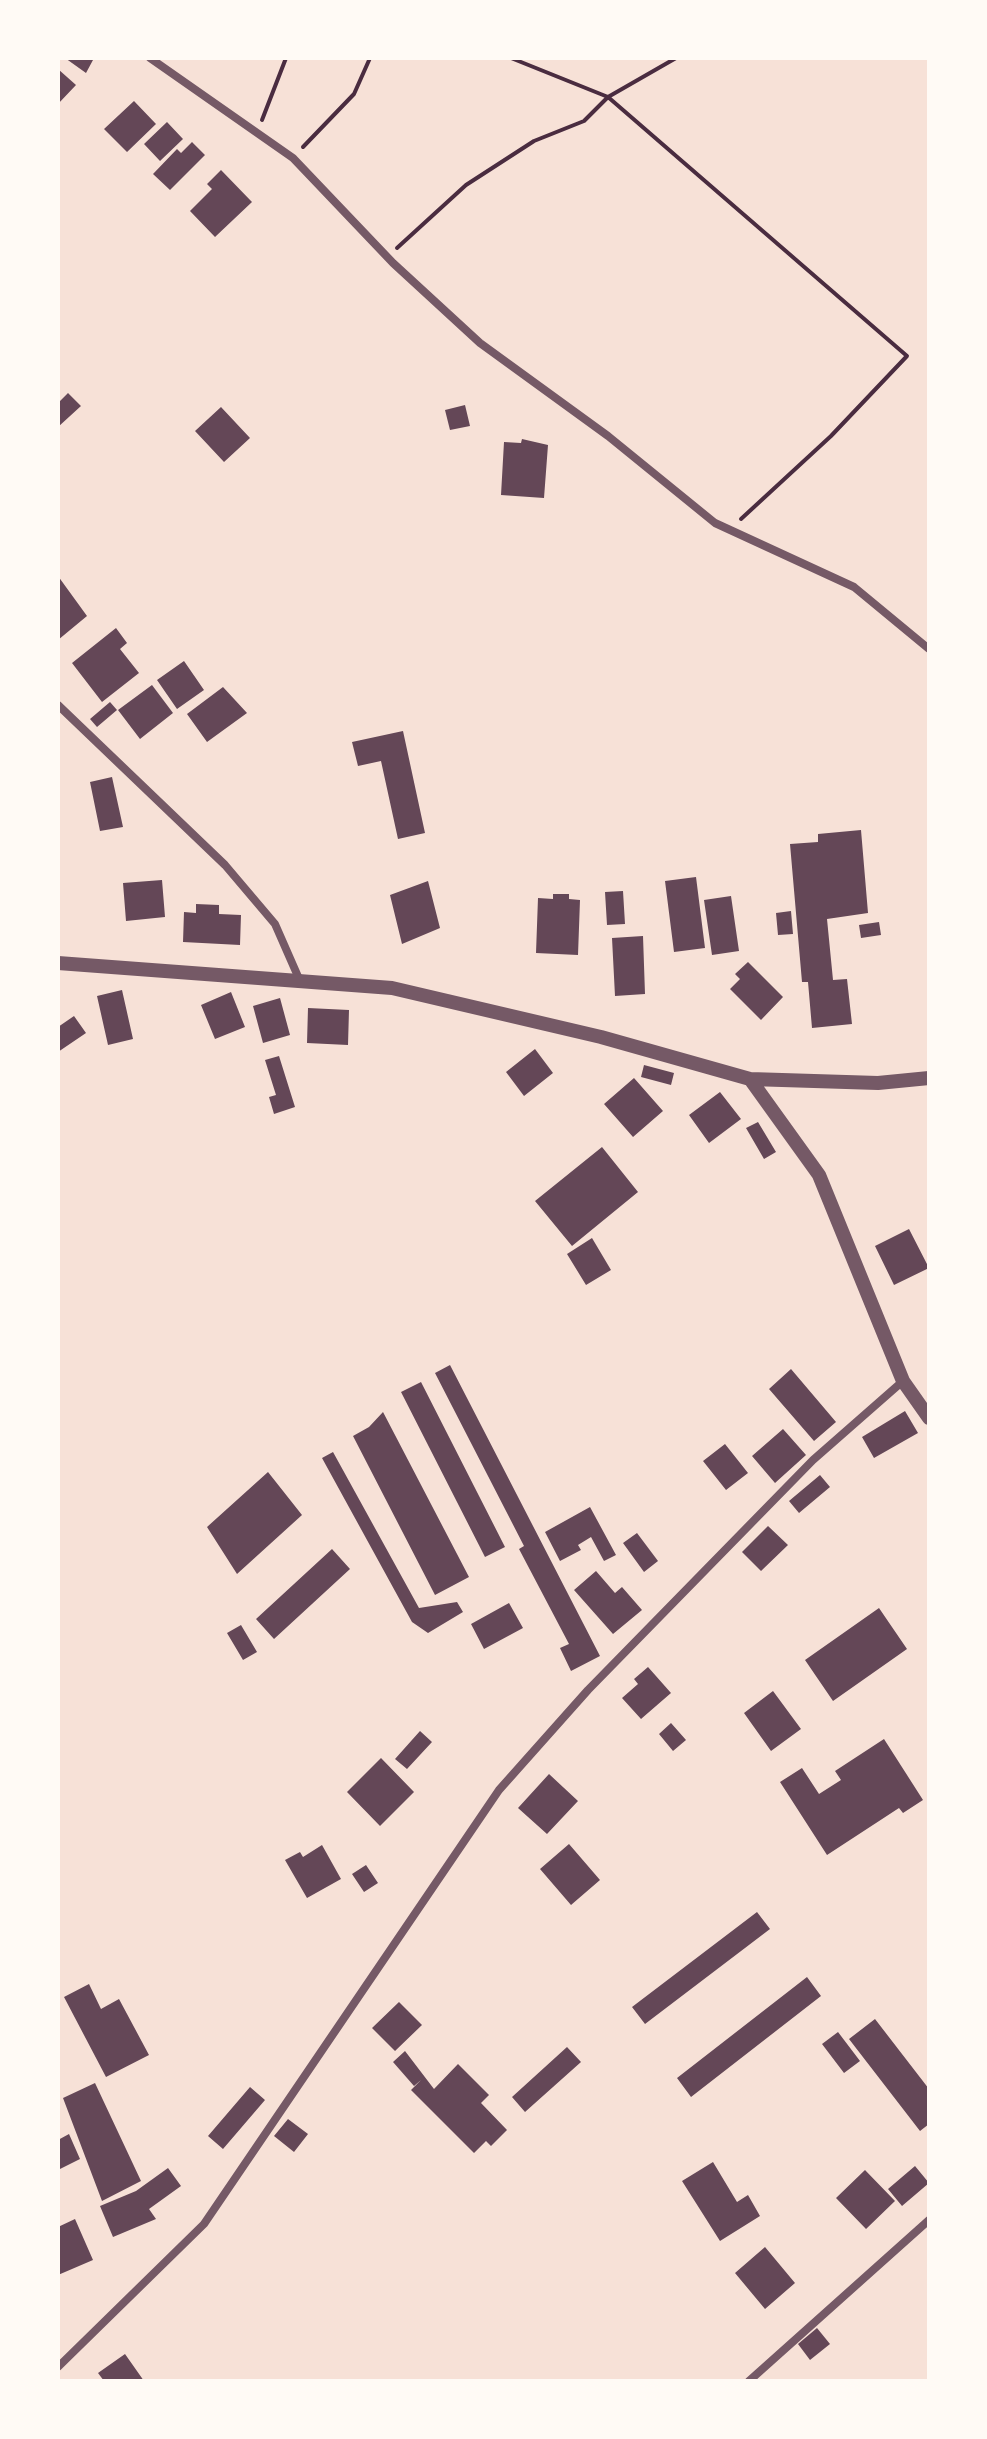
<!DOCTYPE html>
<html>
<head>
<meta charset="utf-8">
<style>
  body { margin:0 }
  #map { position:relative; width:987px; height:2439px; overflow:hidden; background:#f7e1d7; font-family:"Alegreya Sans",sans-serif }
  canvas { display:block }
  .frame { position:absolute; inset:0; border:60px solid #fffaf5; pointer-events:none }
</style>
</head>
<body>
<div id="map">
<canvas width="987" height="2439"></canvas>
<div class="frame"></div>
</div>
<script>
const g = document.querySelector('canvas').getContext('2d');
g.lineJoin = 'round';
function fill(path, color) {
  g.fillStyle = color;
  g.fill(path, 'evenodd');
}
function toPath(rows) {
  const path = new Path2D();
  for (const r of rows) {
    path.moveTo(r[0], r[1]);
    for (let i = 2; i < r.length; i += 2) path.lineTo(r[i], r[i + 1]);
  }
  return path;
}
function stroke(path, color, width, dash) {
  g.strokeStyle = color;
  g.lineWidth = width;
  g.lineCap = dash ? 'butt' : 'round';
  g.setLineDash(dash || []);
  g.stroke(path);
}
fill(toPath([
  [65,58,89,58,93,60,86,73],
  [58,69,76,85,58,104],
  [134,101,156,124,127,152,104,129],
  [167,122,183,139,160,161,144,144],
  [192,142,205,155,170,190,153,174,177,149,181,153],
  [221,170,252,202,215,237,190,211,212,189,207,184],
  [68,393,81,406,58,427,58,403],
  [465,405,470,426,450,430,445,410],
  [221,407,250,438,224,462,195,431],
  [522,439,548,445,544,498,501,495,504,442,521,443],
  [58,576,87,616,58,640],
  [116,628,127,643,120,649,139,673,102,702,72,663],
  [184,661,204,690,177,709,157,680],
  [152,685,173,713,140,739,118,710],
  [223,687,247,713,207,742,187,714],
  [110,702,117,710,97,727,90,719],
  [403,731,425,833,398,839,381,761,358,766,352,742],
  [112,777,123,827,100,831,90,782],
  [861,830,868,913,827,919,833,980,847,979,852,1024,812,1028,808,982,802,982,790,844,818,842,818,834],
  [696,877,705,948,674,952,665,881],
  [162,880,165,917,126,921,123,883],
  [428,881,440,928,402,944,390,895],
  [623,891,625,924,607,925,605,892],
  [553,894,569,894,569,899,580,900,578,955,536,953,538,898,553,899],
  [731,896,739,951,712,955,704,900],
  [196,904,219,905,219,914,241,915,240,945,183,942,184,912,196,913],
  [791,911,793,934,778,935,776,913],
  [879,922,881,935,861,938,859,925],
  [643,936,645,994,615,996,612,938],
  [748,962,783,997,761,1020,730,989,740,979,735,974],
  [122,990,133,1039,108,1045,97,996],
  [231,992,245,1027,215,1039,201,1005],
  [280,998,290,1035,263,1043,253,1006],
  [308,1008,349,1010,348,1045,307,1043],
  [74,1016,86,1033,58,1052,58,1027],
  [535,1049,553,1073,524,1096,506,1072],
  [279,1056,295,1107,274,1114,269,1097,276,1095,265,1060],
  [644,1065,674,1073,671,1085,641,1077],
  [634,1078,663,1111,633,1137,604,1104],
  [720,1092,741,1119,709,1143,689,1115],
  [758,1122,776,1152,764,1159,746,1128],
  [602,1147,638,1192,572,1246,535,1201],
  [909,1229,929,1268,894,1285,875,1246],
  [592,1238,611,1270,586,1285,567,1254],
  [450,1365,600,1656,571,1671,560,1648,569,1644,519,1549,524,1546,435,1373],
  [791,1369,836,1422,814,1441,769,1389],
  [421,1382,505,1547,485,1557,401,1392],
  [905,1411,918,1433,874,1458,862,1437],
  [383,1412,469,1577,435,1595,353,1436,369,1427],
  [783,1429,806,1455,775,1483,752,1456],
  [725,1444,748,1473,726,1490,703,1461],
  [333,1452,419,1608,457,1602,463,1612,428,1633,412,1622,322,1458],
  [268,1472,302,1515,237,1574,207,1527],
  [820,1475,830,1487,799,1513,789,1501],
  [590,1507,616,1555,604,1561,591,1537,578,1545,581,1550,560,1561,545,1532],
  [768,1526,788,1545,761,1571,742,1552],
  [637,1533,658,1561,644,1572,623,1543],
  [332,1549,350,1569,274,1639,256,1619],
  [596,1571,615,1593,622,1587,642,1610,613,1634,574,1590],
  [509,1603,523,1628,484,1649,471,1624],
  [879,1608,907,1649,833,1701,805,1660],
  [241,1625,257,1652,243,1660,227,1633],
  [648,1667,671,1693,641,1719,622,1698,638,1684,634,1679],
  [773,1691,801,1729,771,1751,744,1713],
  [671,1723,686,1740,673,1751,659,1734],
  [420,1731,432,1742,407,1769,395,1759],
  [884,1739,923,1800,903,1813,899,1808,827,1855,780,1782,802,1768,819,1794,841,1780,835,1771],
  [381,1758,414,1792,380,1826,347,1792],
  [549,1774,578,1801,547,1834,518,1808],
  [569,1844,600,1880,571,1905,540,1869],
  [322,1845,341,1879,307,1898,285,1860,300,1852,303,1857],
  [366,1865,378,1883,364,1892,352,1874],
  [757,1912,770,1929,645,2024,632,2007],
  [807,1977,821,1996,691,2097,677,2078],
  [89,1984,101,2009,119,1999,149,2055,106,2077,64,1997],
  [399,2002,422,2025,395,2051,372,2028],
  [875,2019,929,2089,929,2124,920,2131,849,2039],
  [838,2032,860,2061,844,2073,822,2044],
  [567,2047,581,2062,525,2112,512,2097],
  [405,2051,434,2089,458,2064,489,2095,481,2103,507,2130,491,2146,486,2141,474,2153,411,2090,421,2080,414,2086,393,2062],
  [95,2083,141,2181,102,2201,63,2098],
  [250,2087,265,2100,223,2149,208,2136],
  [288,2119,308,2134,294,2152,274,2136],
  [69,2134,80,2159,58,2170,58,2140],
  [713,2162,737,2202,748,2195,760,2216,720,2241,682,2181],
  [915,2166,929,2183,902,2206,888,2189],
  [168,2168,181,2186,149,2209,156,2219,113,2237,100,2206,136,2191],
  [865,2170,895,2201,866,2229,836,2198],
  [75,2219,93,2260,58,2275,58,2227],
  [765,2247,795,2283,765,2309,735,2273],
  [817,2328,830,2344,810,2360,798,2344],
  [125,2354,144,2381,104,2381,98,2373]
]), '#644757');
stroke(toPath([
  [511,58,608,97,676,58],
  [262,120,286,58],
  [303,147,354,94,370,58],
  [397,248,466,185,534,141,584,121,608,97,907,356,831,436,741,519]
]), '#4a2c40', 4);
stroke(toPath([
  [150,58,293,158,393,263,480,343,608,436,715,523,854,587,929,649],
  [58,705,225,865,275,924,300,981],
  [58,2367,204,2224,499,1790,588,1690,813,1460,903,1381],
  [749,2381,929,2220]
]), '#755966', 8);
stroke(toPath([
  [58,963,392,988,601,1037,750,1079,878,1083,929,1078],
  [750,1079,819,1175,903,1381,929,1418]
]), '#755966', 14);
</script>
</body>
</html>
